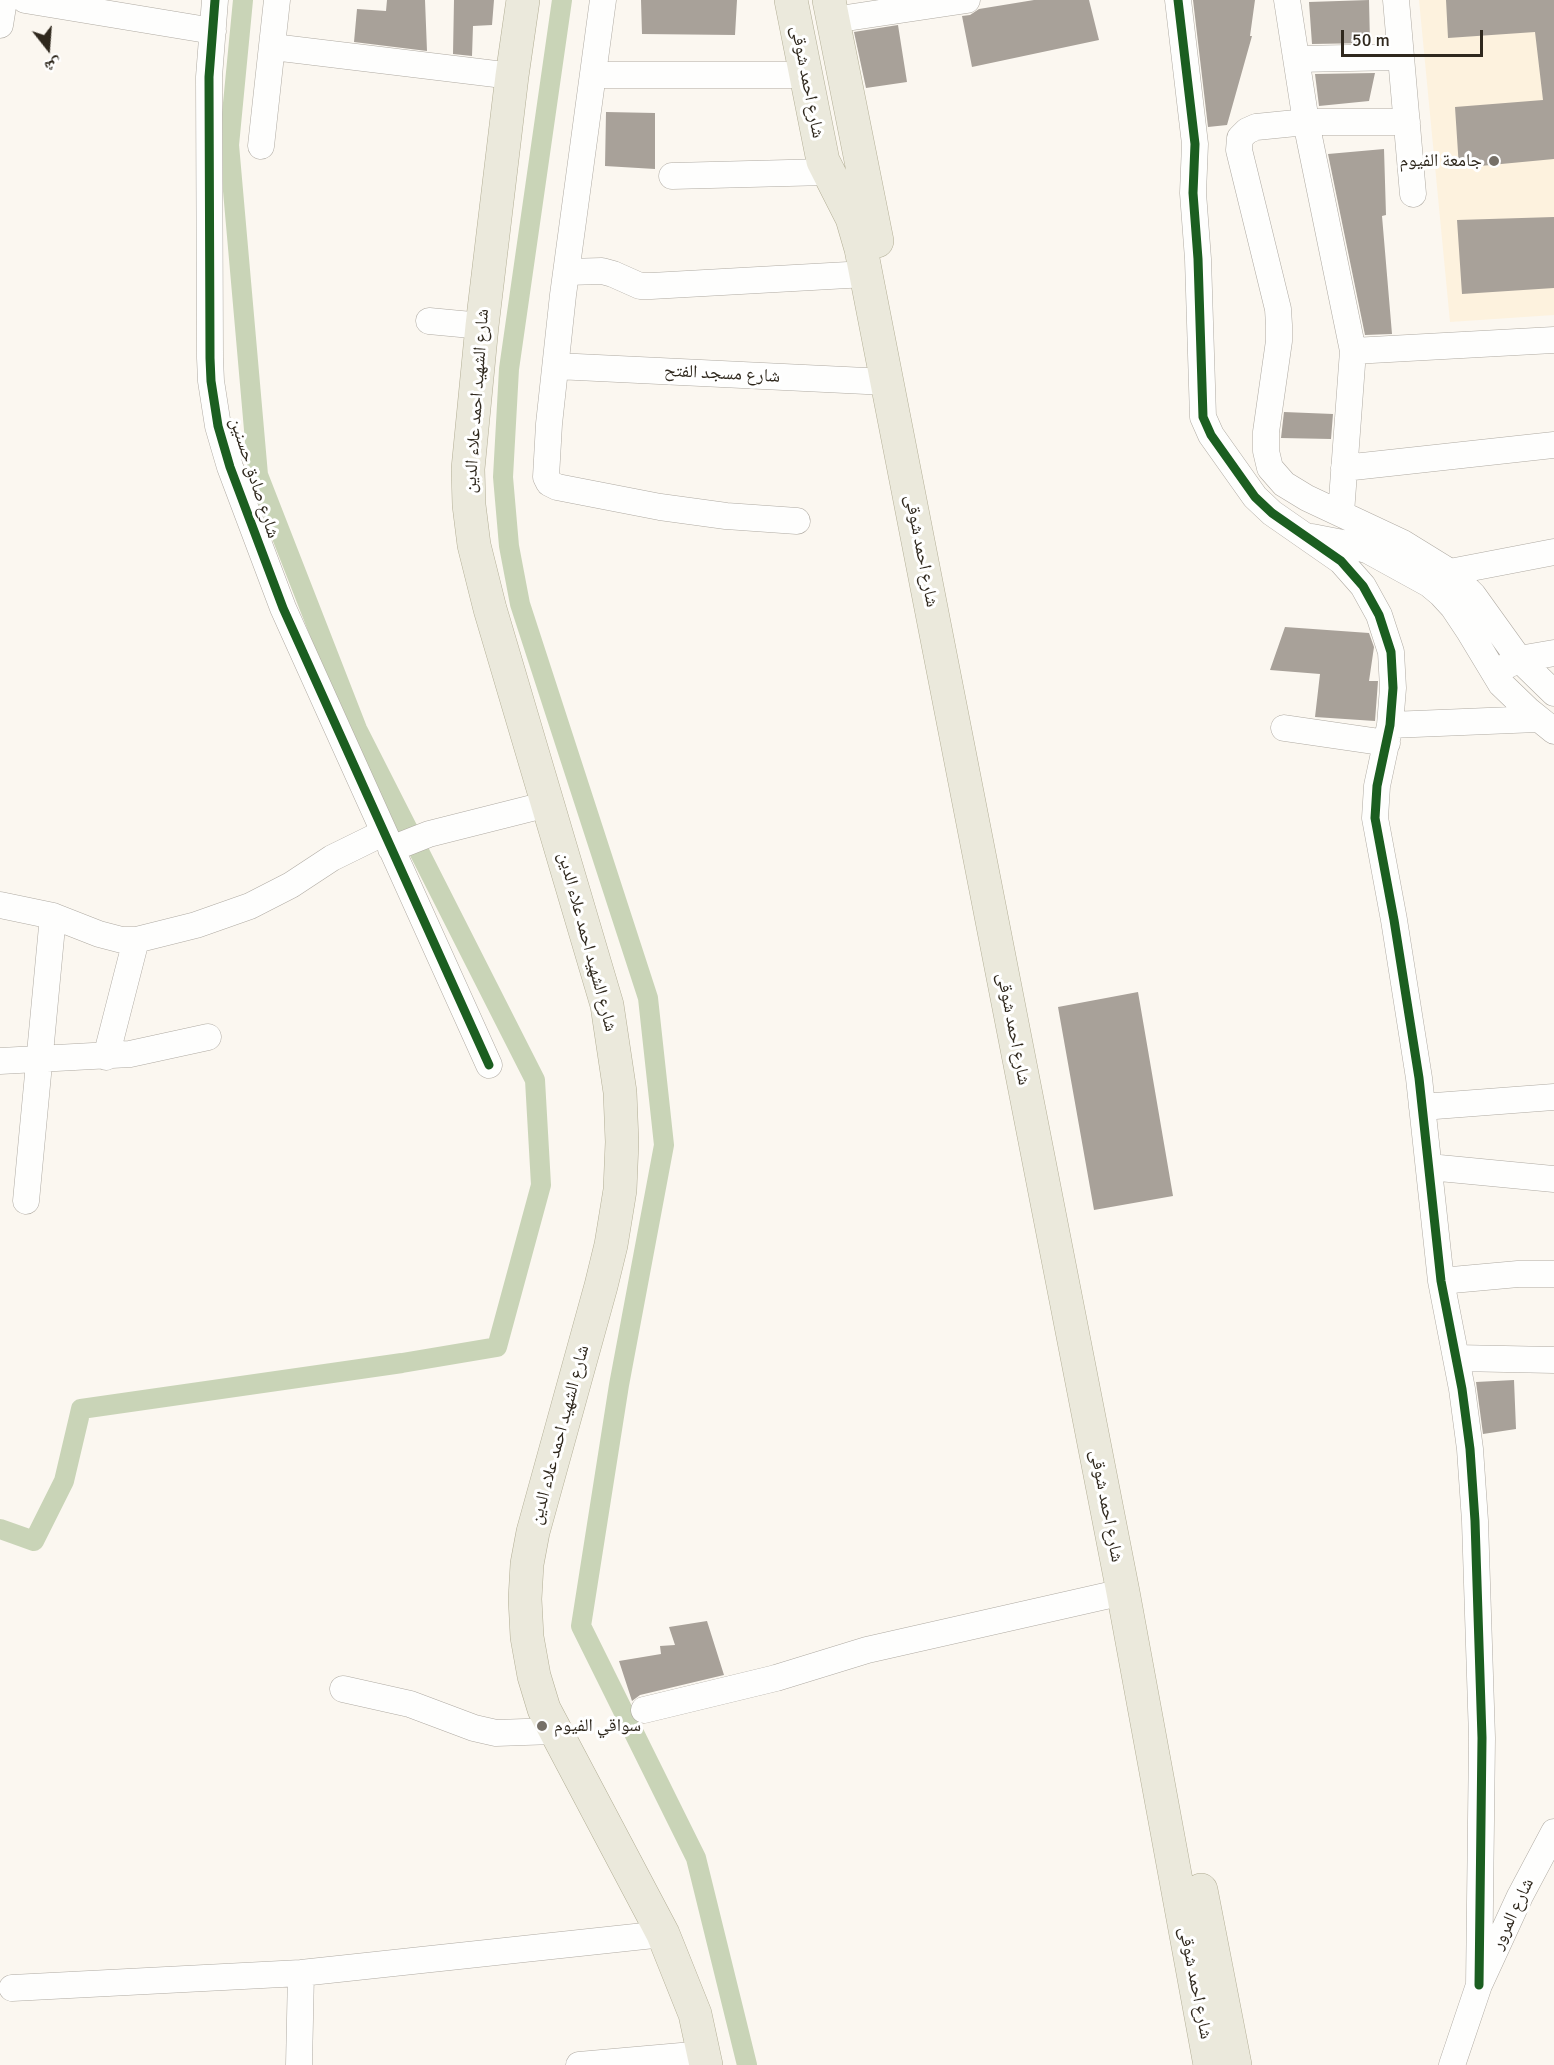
<!DOCTYPE html>
<html>
<head>
<meta charset="utf-8">
<style>
  body { margin:0 }
  #map { position:relative; width:1554px; height:2065px; overflow:hidden; background:#fbf7f0; font-family:Signika,"Noto Naskh Arabic",sans-serif }
  canvas { display:block }
  .north { position:absolute; left:18px; top:18px; width:60px; height:60px; -webkit-text-stroke:4px #fff; paint-order:stroke; rotate:163deg; font-size:16px; font-weight:700; line-height:24px; text-align:center; color:#2f281d }
  .north::after { content:''; display:block; margin:auto; width:21px; height:27px; background:#2f281d; clip-path:polygon(50% 0,100% 100%,50% 72%,0 100%) }
  .scale { position:absolute; left:1341px; top:30px; width:142px; height:27px; box-sizing:border-box; border:3px solid #2f281d; border-top:0; padding-left:8px; font-size:18px; line-height:21px; white-space:nowrap; color:#2f281d; -webkit-text-stroke:4px #fff; paint-order:stroke }
</style>
</head>
<body>
<div id="map">
<canvas width="1554" height="2065"></canvas>
<div class="north">ش</div>
<div class="scale">50 m</div>
</div>
<script>
const g = document.querySelector('canvas').getContext('2d');
g.lineJoin = 'round';
function fill(path, color) {
  g.fillStyle = color;
  g.fill(path, 'evenodd');
}
function toPath(rows) {
  const path = new Path2D();
  for (const r of rows) {
    path.moveTo(r[0], r[1]);
    for (let i = 2; i < r.length; i += 2) path.lineTo(r[i], r[i + 1]);
  }
  return path;
}
function stroke(path, color, width, dash) {
  g.strokeStyle = color;
  g.lineWidth = width;
  g.lineCap = dash ? 'butt' : 'round';
  g.setLineDash(dash || []);
  g.stroke(path);
}
function drawText(font, color, halo, rows, align = 'center') {
  g.font = font + ' Signika,"Noto Naskh Arabic",sans-serif';
  g.lineWidth = 6;
  g.setLineDash([]);
  g.textBaseline = 'middle';
  g.strokeStyle = halo;
  g.fillStyle = color;
  for (const [text, x, y, turn = 0] of rows) {
    g.save();
    g.translate(x, y);
    g.rotate((+turn || 0) * Math.PI / 180);
    g.textAlign = isNaN(turn) ? turn : align;
    if (halo) g.strokeText(text, 0, 0);
    g.fillText(text, 0, 0);
    g.restore();
  }
}
fill(toPath([
  [1419,0,1554,0,1554,315,1450,322]
]), '#fdf2de');
stroke(toPath([
  [562,0,509,369,503,477,509,546,520,604,648,998,664,1145,619,1385,581,1626,696,1858,747,2065],
  [0,1529,34,1541,64,1481,81,1409,402,1363,497,1347,541,1185,535,1080,357,729,258,475,229,145,243,0]
]), '#c9d4b7', 20);
fill(toPath([
  [387,0,425,0,427,51,354,42,357,9,386,11],
  [454,0,494,0,492,25,473,26,472,56,453,54],
  [641,0,737,0,735,35,642,34],
  [1034,0,1089,0,1099,40,972,67,962,16,970,15,979,9],
  [1193,0,1255,0,1250,36,1252,36,1227,125,1208,127],
  [1369,0,1370,43,1312,44,1309,2],
  [1446,0,1554,0,1554,159,1459,168,1455,107,1543,100,1535,32,1448,38],
  [898,25,907,82,866,88,854,32],
  [1375,73,1369,101,1319,106,1315,74],
  [606,112,655,113,655,169,605,166],
  [1384,149,1386,215,1382,216,1392,334,1365,335,1328,154],
  [1554,217,1554,288,1462,294,1457,220],
  [1284,412,1333,414,1331,439,1281,438],
  [1285,627,1369,633,1374,647,1369,681,1378,681,1375,721,1315,717,1320,674,1270,670],
  [1138,992,1173,1196,1094,1210,1058,1007],
  [1514,1380,1516,1429,1483,1434,1476,1382],
  [707,1621,724,1675,640,1695,632,1701,619,1661,661,1654,660,1646,675,1645,669,1627]
]), '#a8a199');
const minor = toPath([
  [25,0,213,31],
  [215,0,209,77,210,358,211,381,218,426,230,467,283,608,489,1065],
  [603,0,563,295,549,424,546,477,549,483,557,487,660,507,726,516,797,521],
  [1178,0,1195,144,1193,193,1198,259,1203,417,1211,435,1255,497,1272,513,1341,561,1363,586,1379,615,1391,652,1393,688,1390,725,1377,786,1375,818,1394,920,1419,1078,1441,1281,1462,1389,1470,1449,1475,1521,1482,1738,1479,1985],
  [1287,0,1306,122,1353,351,1341,513],
  [1396,0,1413,194],
  [833,20,967,0],
  [0,25,4,0],
  [273,47,512,76],
  [1297,59,1401,57],
  [594,75,806,75],
  [1407,122,1306,122,1256,127,1247,131,1240,138,1239,150,1278,309,1279,325,1279,341,1266,432,1266,451,1270,468,1284,484,1307,498,1403,543,1450,572,1473,595,1519,659,1554,693],
  [261,146,277,0],
  [672,176,827,172],
  [567,272,602,271,613,274,640,286,651,286,866,274],
  [429,321,482,326],
  [1353,351,1554,340],
  [556,366,887,382],
  [1344,468,1554,445],
  [1312,537,1348,544,1369,551,1429,584,1441,594,1453,607,1469,631,1501,684,1528,710,1554,731],
  [1450,572,1554,552],
  [1508,665,1519,659,1554,653],
  [1390,725,1537,719],
  [1284,728,1387,743],
  [391,849,429,834,548,804],
  [0,905,53,916,99,934,122,940,136,940,196,925,250,906,291,885,332,858,383,833],
  [106,1057,136,940],
  [0,1061,130,1054,208,1037],
  [1422,1107,1554,1097],
  [1429,1167,1554,1179],
  [26,1201,53,916],
  [1441,1281,1518,1274,1554,1274],
  [1456,1358,1554,1360],
  [343,1689,410,1704,474,1728,496,1733,554,1731],
  [644,1710,776,1678,867,1650,1123,1592],
  [12,1988,301,1973,663,1934],
  [299,2065,301,1973],
  [579,2065,704,2054],
  [1452,2065,1479,1985,1520,1896,1554,1832]
]);
const major = toPath([
  [523,0,512,76,482,326,468,469,469,505,474,545,490,609,607,1005,620,1092,622,1142,620,1190,611,1245,601,1286,533,1532,527,1564,525,1599,527,1637,534,1676,544,1709,663,1934,695,2014,706,2065],
  [791,0,823,161,852,218,861,249,1123,1592,1210,2065],
  [829,0,877,241],
  [1201,1890,1235,2065]
]);
stroke(minor, '#afaaa2', 27);
stroke(major, '#b2ae95', 34);
stroke(minor, '#fefefd', 26);
stroke(major, '#ebe9dc', 33);
stroke(toPath([
  [215,0,209,77,210,358,211,381,218,426,230,467,283,608,489,1065],
  [1178,0,1195,144,1193,193,1198,259,1203,417,1211,435,1255,497,1272,513,1341,561,1363,586,1379,615,1391,652,1393,688,1390,725,1377,786,1375,818,1394,920,1419,1078,1441,1281,1462,1389,1470,1449,1475,1521,1482,1738,1479,1985]
]), '#1b5e20', 9);
for (const [x, y, r, color] of [
  [1494,161,6,"#767067"],
  [542,1726,6,"#767067"]
]) {
  const dot = new Path2D();
  dot.arc(x, y, r, 0, 2 * Math.PI);
  g.fillStyle = color;
  g.fill(dot);
  stroke(dot, '#fff', 2);
}
drawText('18px', '#2f281d', '#fff', [
  ["شارع احمد شوقى",807,82,79],
  ["شارع مسجد الفتح",722,374,3],
  ["شارع الشهيد احمد علاء الدين",477,401,-86],
  ["شارع صادق حسنين",254,478,72],
  ["شارع احمد شوقى",921,551,79],
  ["شارع الشهيد احمد علاء الدين",587,942,75],
  ["شارع احمد شوقى",1013,1029,79],
  ["شارع الشهيد احمد علاء الدين",560,1435,-75],
  ["شارع احمد شوقى",1106,1506,79],
  ["شارع المرور",1513,1914,-65],
  ["شارع احمد شوقى",1195,1983,79]
]);
drawText('18px', '#2f281d', '#fff', [
  ["جامعة الفيوم",1482,161],
  ["سواقي الفيوم",554,1726,"left"]
], 'right');
</script>
</body>
</html>
